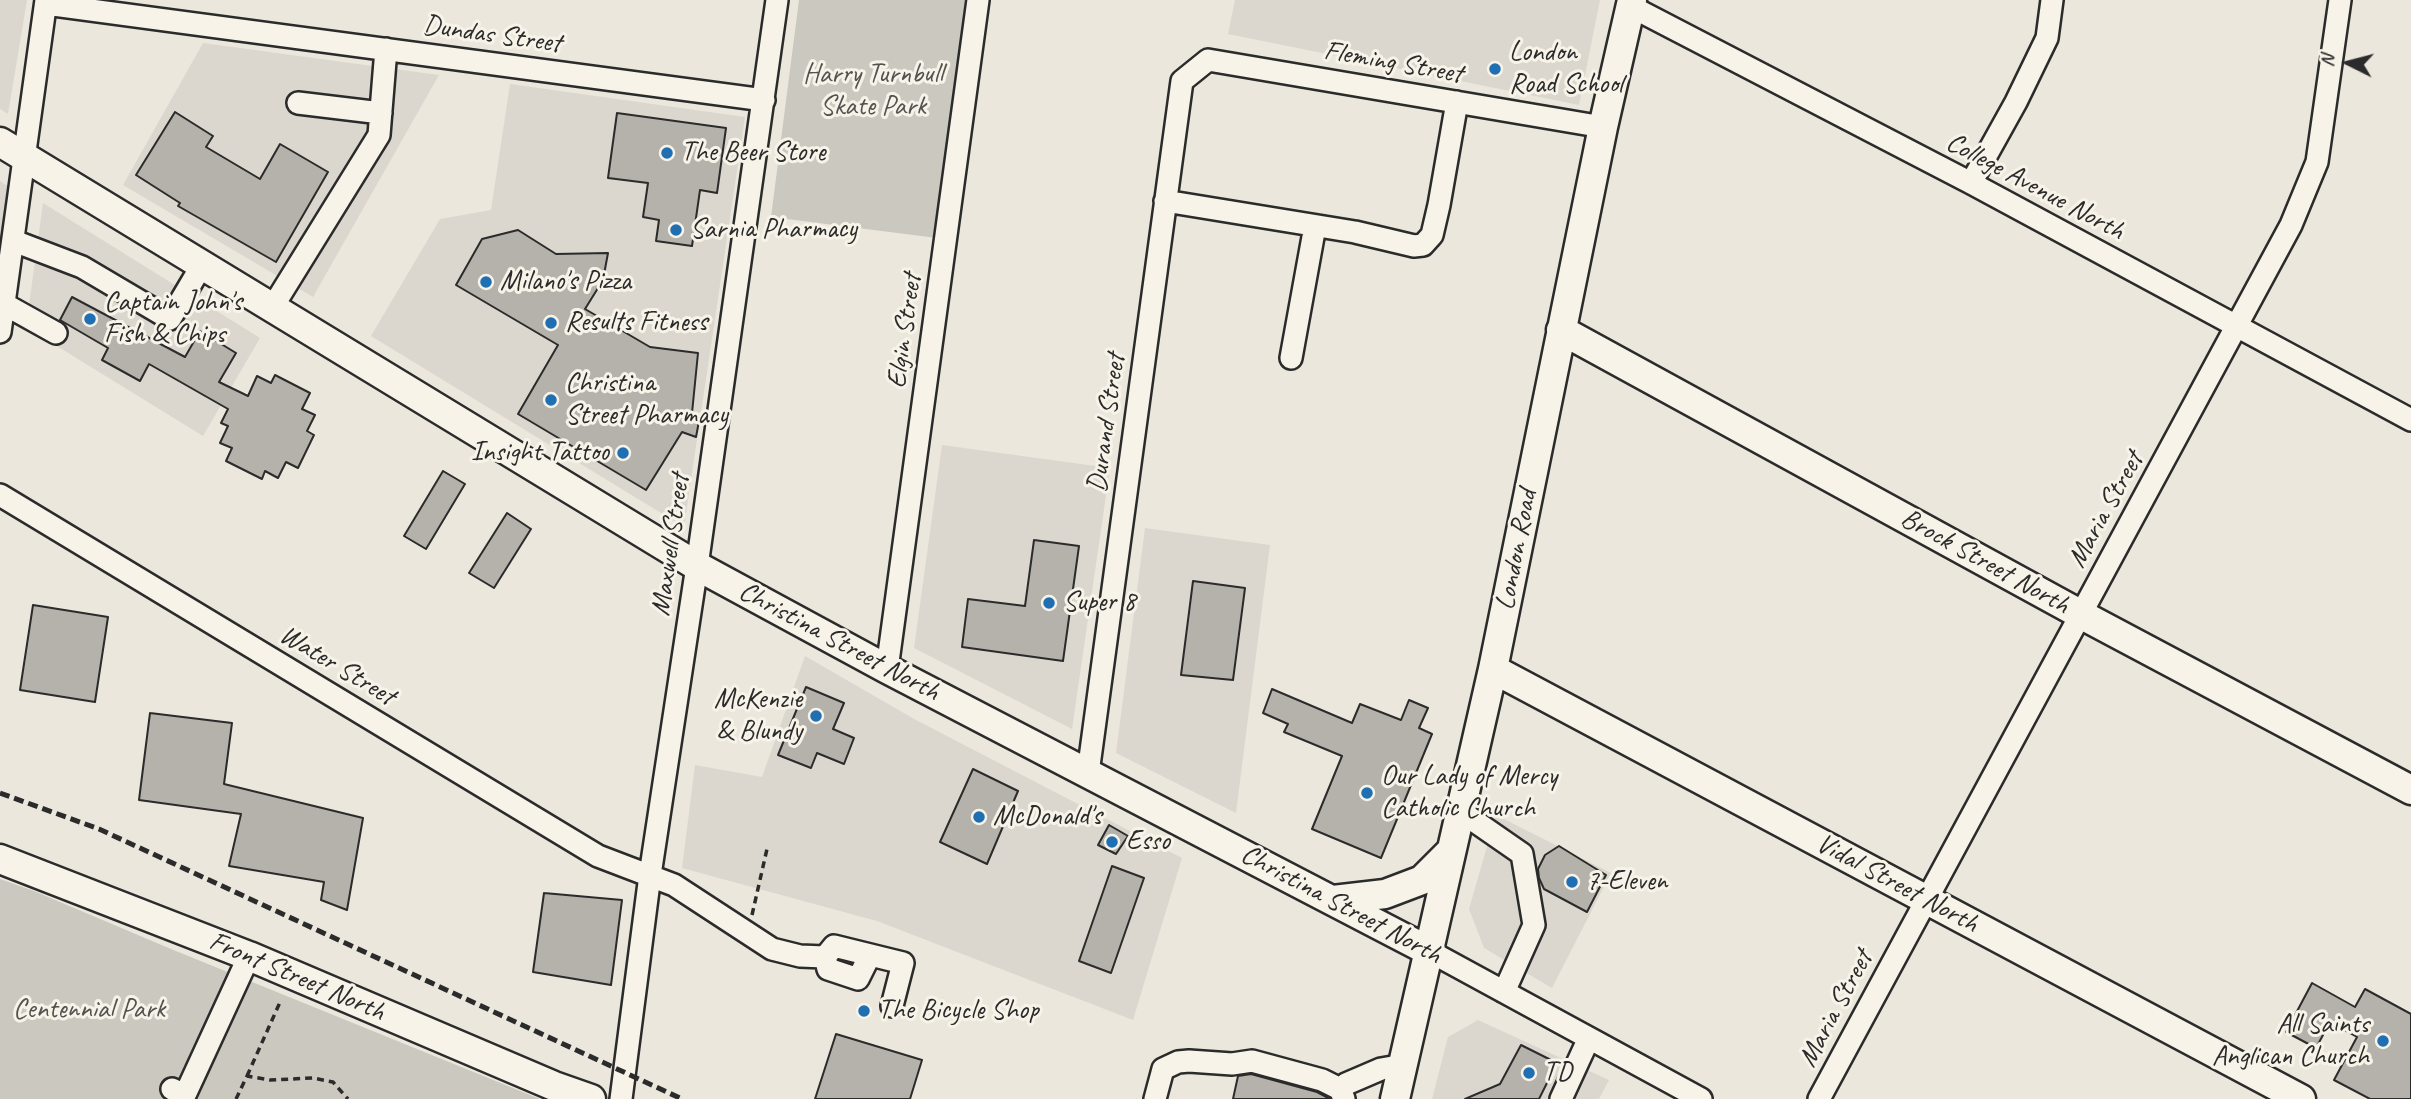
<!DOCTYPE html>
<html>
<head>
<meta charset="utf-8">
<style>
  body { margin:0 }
  #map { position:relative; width:2411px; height:1099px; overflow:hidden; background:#ebe7dd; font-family:Caveat,sans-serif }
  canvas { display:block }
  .north { position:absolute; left:2313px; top:28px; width:70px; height:70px; -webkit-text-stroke:5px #f7f3e8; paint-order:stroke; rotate:276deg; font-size:19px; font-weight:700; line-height:28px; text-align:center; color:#2b2b2b }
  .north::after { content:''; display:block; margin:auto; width:24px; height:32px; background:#2b2b2b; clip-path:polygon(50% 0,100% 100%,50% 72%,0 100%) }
</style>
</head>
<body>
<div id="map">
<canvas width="2411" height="1099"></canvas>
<div class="north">N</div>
</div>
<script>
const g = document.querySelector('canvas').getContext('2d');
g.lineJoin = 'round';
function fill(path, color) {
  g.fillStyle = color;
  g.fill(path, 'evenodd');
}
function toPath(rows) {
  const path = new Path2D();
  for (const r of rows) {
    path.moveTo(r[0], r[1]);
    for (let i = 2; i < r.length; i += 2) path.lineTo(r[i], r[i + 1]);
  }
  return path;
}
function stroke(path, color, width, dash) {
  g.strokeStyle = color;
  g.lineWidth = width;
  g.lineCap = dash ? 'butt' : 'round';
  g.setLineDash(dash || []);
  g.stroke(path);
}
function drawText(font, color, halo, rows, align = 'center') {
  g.font = font + ' Caveat,sans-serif';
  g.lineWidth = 6;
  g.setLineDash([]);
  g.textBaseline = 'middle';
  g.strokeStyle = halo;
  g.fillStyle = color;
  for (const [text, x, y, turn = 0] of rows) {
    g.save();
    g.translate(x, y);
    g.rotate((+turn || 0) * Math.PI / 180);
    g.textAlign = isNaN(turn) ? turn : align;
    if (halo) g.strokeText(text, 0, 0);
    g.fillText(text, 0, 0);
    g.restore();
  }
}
fill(toPath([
  [0,0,27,0,8,114,0,109],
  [1235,0,1600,0,1579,105,1228,34],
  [203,43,439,75,313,297,123,185],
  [510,84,745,117,684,527,371,336,440,219,491,210],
  [0,181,15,191,0,259],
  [43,203,260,338,203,436,26,327],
  [942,445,1110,468,1072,729,914,648],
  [1145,528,1270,545,1236,813,1116,753],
  [805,656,916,720,1182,858,1133,1020,877,921,682,868,695,765,762,777],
  [1496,815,1611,873,1552,988,1484,948,1469,909],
  [1478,1020,1609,1080,1599,1099,1432,1099,1448,1037]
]), '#dbd7ce');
fill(toPath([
  [799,0,971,0,937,238,771,217],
  [0,879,34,891,171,949,540,1099,0,1099]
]), '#cbc8bf');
const building = toPath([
  [175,112,213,136,206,147,260,179,280,144,328,172,276,262,178,206,180,203,136,175,175,112],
  [617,113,726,128,717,193,700,190,692,246,656,241,659,220,643,217,648,183,608,178,617,113],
  [518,230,556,254,608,253,603,280,585,309,650,347,698,353,692,413,700,416,696,437,682,432,646,490,518,414,558,345,456,285,482,239,518,230],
  [72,297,185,357,200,331,236,353,219,382,248,396,257,376,271,383,275,375,310,393,302,409,315,415,307,431,314,435,298,468,286,462,278,478,265,471,262,479,226,461,232,448,220,443,228,426,221,423,228,409,149,364,140,381,102,360,108,348,60,320,72,297],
  [443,471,465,484,426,549,404,536,443,471],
  [507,513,531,529,494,588,469,573,507,513],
  [1034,540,1079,546,1063,661,962,647,968,599,1025,606,1034,540],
  [1193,581,1245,588,1233,680,1181,675,1193,581],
  [33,605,108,617,95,702,20,690,33,605],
  [806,687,844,703,833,729,854,738,844,764,817,753,811,768,778,755,806,687],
  [1272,689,1352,723,1360,704,1401,720,1409,700,1428,708,1419,728,1432,734,1381,858,1312,829,1342,756,1284,732,1288,724,1263,713,1272,689],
  [150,713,232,723,224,784,363,818,347,910,321,900,324,882,229,866,241,814,139,800,150,713],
  [973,769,1018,791,987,864,940,842,973,769],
  [1109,825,1128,836,1116,854,1098,845,1109,825],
  [1559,846,1606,875,1587,912,1544,889,1539,878,1538,869,1545,855,1559,846],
  [1112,866,1144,878,1111,973,1079,961,1112,866],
  [544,893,622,900,611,985,533,972,544,893],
  [2312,983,2355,1007,2365,989,2411,1014,2411,1099,2370,1099,2334,1080,2357,1037,2330,1022,2316,1048,2286,1032,2312,983],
  [836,1034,922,1060,910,1099,815,1099,836,1034],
  [1521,1045,1557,1063,1539,1099,1465,1099,1500,1084,1521,1045],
  [1251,1074,1317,1092,1330,1099,1233,1099,1238,1076,1251,1074]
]);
fill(building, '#b5b2ab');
stroke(building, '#2b2b2b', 2);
const minor = toPath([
  [46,4,764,100],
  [1630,6,1971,183,2411,420],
  [298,103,381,113],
  [1971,183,2016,102,2047,38,2052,0],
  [1165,201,1355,232,1414,246,1423,245,1432,235,1439,205,1457,102],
  [14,241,82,267,170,319,202,265],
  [4,304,56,333],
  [272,308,379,135,386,49],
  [0,332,46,0],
  [1291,358,1315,226],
  [0,495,598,856,674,885,772,949,800,956,825,957,834,946,903,963,892,1006],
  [887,669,978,0],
  [1088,773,1182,81,1208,60,1603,127],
  [1460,811,1522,854,1534,925,1504,992],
  [1429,951,1701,1099],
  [825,957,828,969,858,979,870,955],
  [172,1089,185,1095,249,956],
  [621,1099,650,875,697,566,777,0],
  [1155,1099,1163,1069,1178,1062,1189,1061,1232,1064,1252,1061,1322,1080,1340,1089],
  [1344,1099,1340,1089,1346,1084,1381,1069,1404,1065],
  [1561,1099,1589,1038],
  [1819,1099,2291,225,2317,162,2340,0]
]);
const major = toPath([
  [0,142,697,566,887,669,1429,951],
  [1561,330,2080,614,2411,790],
  [1493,669,2301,1099],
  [0,859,249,956,554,1086,591,1099],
  [1333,900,1385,894,1422,880,1451,851],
  [1395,1099,1493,669,1603,127,1632,0]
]);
stroke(minor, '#2b2b2b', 26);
stroke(major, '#2b2b2b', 33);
stroke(toPath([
  [752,915,767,849],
  [247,1076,281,1000],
  [236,1099,247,1076,270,1080,313,1078,333,1082,348,1099]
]), '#2b2b2b', 3.5, [7, 5]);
stroke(minor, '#f7f3e8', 21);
stroke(major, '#f7f3e8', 28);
stroke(toPath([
  [0,793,99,829,682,1099]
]), '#2b2b2b', 5, [10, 5]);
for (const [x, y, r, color] of [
  [1495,69,7,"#1f6fb2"],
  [667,153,7,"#1f6fb2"],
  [676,230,7,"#1f6fb2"],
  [486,282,7,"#1f6fb2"],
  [90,319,7,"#1f6fb2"],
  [551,323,7,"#1f6fb2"],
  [551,400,7,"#1f6fb2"],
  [623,453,7,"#1f6fb2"],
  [1049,603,7,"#1f6fb2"],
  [816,716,7,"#1f6fb2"],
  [1367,793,7,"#1f6fb2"],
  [979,817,7,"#1f6fb2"],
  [1112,842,7,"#1f6fb2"],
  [1572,882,7,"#1f6fb2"],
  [864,1011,7,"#1f6fb2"],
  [2383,1041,7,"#1f6fb2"],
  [1529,1073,7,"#1f6fb2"]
]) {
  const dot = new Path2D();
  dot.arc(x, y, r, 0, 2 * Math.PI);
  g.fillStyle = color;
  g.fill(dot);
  stroke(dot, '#f7f3e8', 2.5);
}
drawText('28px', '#2b2b2b', '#f7f3e8', [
  ["Dundas Street",492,35,8],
  ["Fleming Street",1393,63,10],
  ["College Avenue North",2035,187,28],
  ["Elgin Street",905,331,-82],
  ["Durand Street",1107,423,-82],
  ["Maria Street",2106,510,-61],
  ["Maxwell Street",671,545,-82],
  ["London Road",1517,550,-79],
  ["Brock Street North",1985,562,29],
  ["Christina Street North",839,642,28],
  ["Water Street",337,666,31],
  ["Vidal Street North",1897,884,28],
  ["Christina Street North",1341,905,28],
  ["Front Street North",297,977,23],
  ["Maria Street",1836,1009,-62]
]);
drawText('28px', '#2b2b2b', '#f7f3e8', [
  ["London",1509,53],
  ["Road School",1509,85],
  ["The Beer Store",681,153],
  ["Sarnia Pharmacy",690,230],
  ["Milano's Pizza",500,282],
  ["Captain John's",104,303],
  ["Fish & Chips",104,335],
  ["Results Fitness",565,323],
  ["Christina",565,384],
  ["Street Pharmacy",565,416],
  ["Insight Tattoo",609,453,"right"],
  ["Super 8",1063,603],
  ["McKenzie",802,700,"right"],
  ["& Blundy",802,732,"right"],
  ["Our Lady of Mercy",1381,777],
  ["Catholic Church",1381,809],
  ["McDonald's",993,817],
  ["Esso",1126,842],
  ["7-Eleven",1586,882],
  ["The Bicycle Shop",878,1011],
  ["All Saints",2369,1025,"right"],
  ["Anglican Church",2369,1057,"right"],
  ["TD",1543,1073]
], 'left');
drawText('28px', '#535250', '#f7f3e8', [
  ["Harry Turnbull",873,75],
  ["Skate Park",873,107],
  ["Centennial Park",89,1010]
]);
</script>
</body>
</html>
